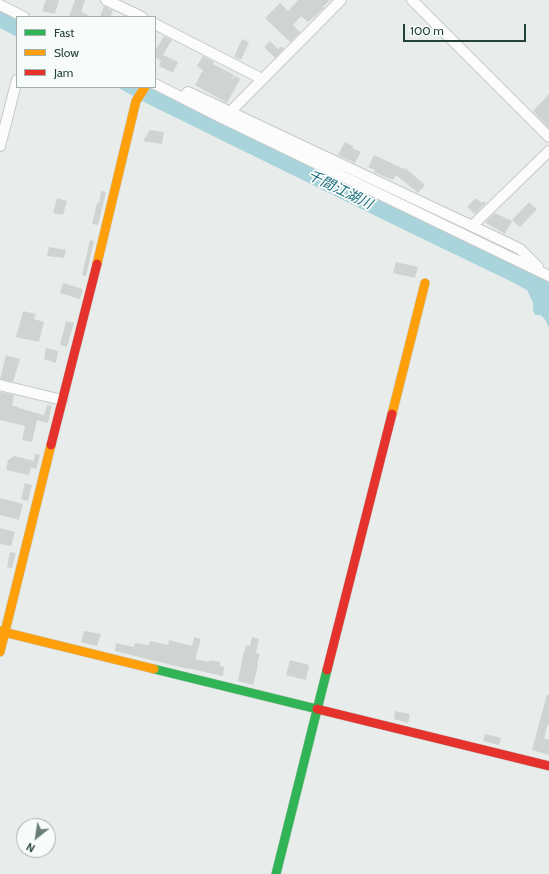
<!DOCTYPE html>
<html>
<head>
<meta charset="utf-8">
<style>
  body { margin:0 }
  #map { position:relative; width:549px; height:874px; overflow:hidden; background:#e8edeb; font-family:Cabin,sans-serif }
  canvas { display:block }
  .legend { position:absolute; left:16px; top:16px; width:140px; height:72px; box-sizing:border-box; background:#f7fbf9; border:1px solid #a3b1ad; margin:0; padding:5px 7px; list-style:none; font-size:12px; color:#24423a }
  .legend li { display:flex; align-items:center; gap:8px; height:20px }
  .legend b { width:20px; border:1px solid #a3b1ad }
  .north { position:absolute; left:16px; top:818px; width:40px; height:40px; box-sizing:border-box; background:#f7fbf9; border:1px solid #a3b1ad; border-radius:50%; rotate:210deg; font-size:11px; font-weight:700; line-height:16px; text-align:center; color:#24423a }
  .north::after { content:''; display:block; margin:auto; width:14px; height:18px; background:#697e78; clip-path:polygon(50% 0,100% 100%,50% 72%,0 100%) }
  .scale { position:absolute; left:403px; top:24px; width:123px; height:18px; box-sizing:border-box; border:2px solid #24423a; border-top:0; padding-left:5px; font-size:12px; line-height:14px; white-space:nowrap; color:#24423a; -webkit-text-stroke:3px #f7fbf9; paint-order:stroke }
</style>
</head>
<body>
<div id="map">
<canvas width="549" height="874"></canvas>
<ul class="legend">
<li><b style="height:5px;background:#30b455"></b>Fast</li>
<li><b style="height:5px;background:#ff9f0a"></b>Slow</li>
<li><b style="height:5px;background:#e5322d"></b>Jam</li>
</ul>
<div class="north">N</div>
<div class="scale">100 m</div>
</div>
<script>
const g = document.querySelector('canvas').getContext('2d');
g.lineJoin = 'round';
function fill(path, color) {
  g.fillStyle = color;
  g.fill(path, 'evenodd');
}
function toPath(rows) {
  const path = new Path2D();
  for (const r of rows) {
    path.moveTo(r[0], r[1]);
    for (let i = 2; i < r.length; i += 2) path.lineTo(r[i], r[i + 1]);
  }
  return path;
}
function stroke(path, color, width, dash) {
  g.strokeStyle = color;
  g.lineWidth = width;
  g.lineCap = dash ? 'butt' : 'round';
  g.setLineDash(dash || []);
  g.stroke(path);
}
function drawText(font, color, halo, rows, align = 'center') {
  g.font = font + ' Cabin,"Noto Sans JP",sans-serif';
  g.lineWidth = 3.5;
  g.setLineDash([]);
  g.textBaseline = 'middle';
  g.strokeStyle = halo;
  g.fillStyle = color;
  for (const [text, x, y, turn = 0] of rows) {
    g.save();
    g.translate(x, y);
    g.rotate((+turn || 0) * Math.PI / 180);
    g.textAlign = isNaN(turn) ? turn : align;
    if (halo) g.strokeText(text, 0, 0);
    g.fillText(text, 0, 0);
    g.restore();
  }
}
fill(toPath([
  [0,11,17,19,17,37,0,28],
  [117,87,151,87,549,281,549,328,546,321,541,315,535,315,533,310,533,303,527,290,508,280,392,224,142,101]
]), '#a9d4db');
fill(toPath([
  [46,0,59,0,55,14,42,11],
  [75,0,85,0,81,12,92,17,69,17],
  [298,0,330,0,323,7,324,8,308,22,301,16,293,25,300,32,290,42,265,18,280,3,288,11],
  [104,6,113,11,110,17,100,17],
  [164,36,172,40,163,55,178,62,173,73,159,66,161,61,155,57,155,51],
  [242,39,249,42,241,60,234,57],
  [270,41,278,49,281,46,284,49,275,58,264,47],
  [203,56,214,62,213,64,234,75,231,81,235,76,240,79,227,103,195,85,203,70,197,66],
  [549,94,549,128,533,111],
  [150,130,164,132,162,144,143,141],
  [345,142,353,146,353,148,361,152,355,163,338,155],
  [374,155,404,169,405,168,425,185,418,193,396,175,393,180,374,172,375,170,368,167],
  [101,191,106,192,98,225,92,224,97,203,99,203],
  [57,198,67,201,63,215,53,213],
  [476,198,482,203,484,201,486,203,475,214,467,207],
  [529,202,537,209,520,227,512,220],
  [495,213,512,221,505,234,486,223,488,219],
  [90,240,94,241,86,276,82,275],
  [49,247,66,250,64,258,47,256],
  [396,262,418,267,415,278,393,273],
  [63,283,83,289,80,299,60,293],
  [23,311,36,314,34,319,44,322,39,342,16,337],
  [66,321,74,323,67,347,60,345],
  [46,348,58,351,56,363,44,359],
  [6,355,20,359,13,382,0,379],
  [0,392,14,395,12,406,19,407,19,408,44,415,47,405,52,406,48,423,37,420,32,442,22,440,25,426,0,420],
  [35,454,40,455,36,469,31,467,29,475,6,470,8,460,14,456,34,461],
  [25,483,32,485,28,501,21,499],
  [0,498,23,504,19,520,0,515],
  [0,528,15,532,11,546,0,544],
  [10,552,16,553,12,568,7,567],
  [84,631,101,634,97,646,81,642],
  [194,637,201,639,195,659,209,662,209,660,220,662,220,666,224,667,223,676,208,673,188,668,188,669,115,651,116,643,134,647,135,643,149,645,150,641,168,645,169,640,192,646],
  [252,637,259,639,256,653,260,654,257,664,258,665,253,685,238,681,244,651,245,650,246,645,250,646],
  [290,660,309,665,306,680,286,675],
  [547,694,549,695,549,725,548,724,544,738,549,740,549,755,532,750],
  [395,711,410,714,408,723,394,719],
  [485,734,501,738,499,745,483,741]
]), '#cfd4d2');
const street = toPath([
  [106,0,142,17],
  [412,0,549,137],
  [0,5,24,17],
  [155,24,262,79],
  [155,84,218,116,549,276],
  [182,98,188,92,472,226,520,249,538,267],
  [230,112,341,0],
  [0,146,17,80],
  [472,226,549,151],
  [0,385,62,400]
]);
const fast = toPath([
  [154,669,317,709],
  [276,874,327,670]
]);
const slow = toPath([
  [97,264,136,101,145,87],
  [392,414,425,283],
  [0,631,154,669],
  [0,652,51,445]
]);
const jam = toPath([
  [51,445,97,264],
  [327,670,392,414],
  [317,709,549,766]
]);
stroke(street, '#c5cac8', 12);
stroke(fast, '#c3cbc8', 10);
stroke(slow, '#c3cbc8', 10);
stroke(jam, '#c3cbc8', 10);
stroke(street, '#fcfcfc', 10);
stroke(fast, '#30b455', 9);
stroke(slow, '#ff9f0a', 9);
stroke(jam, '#e5322d', 9);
drawText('italic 14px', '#1c6f80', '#f7fbf9', [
  ["千間江湖川",340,190,26]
]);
</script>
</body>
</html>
